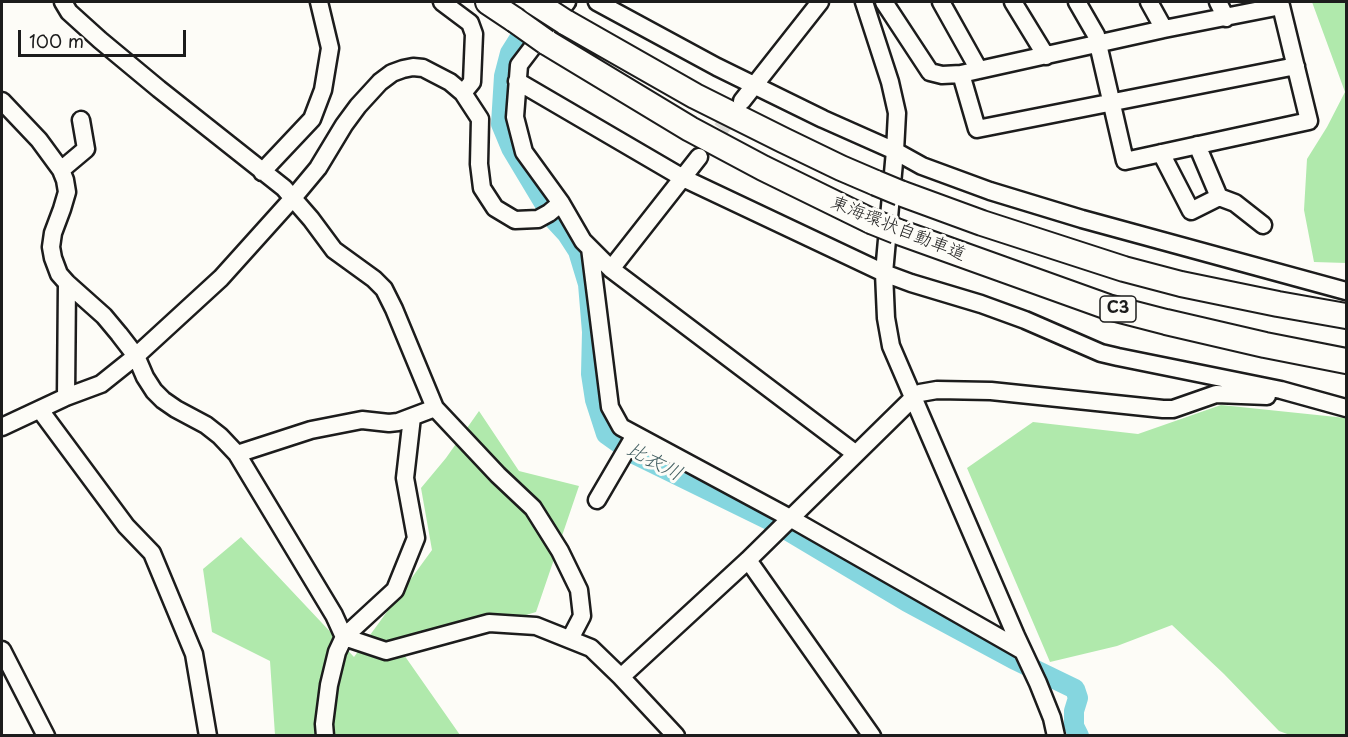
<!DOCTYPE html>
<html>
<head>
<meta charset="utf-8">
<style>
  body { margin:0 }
  #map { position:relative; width:1348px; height:737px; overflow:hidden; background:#fdfcf7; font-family:"Playpen Sans",sans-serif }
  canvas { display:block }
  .frame { position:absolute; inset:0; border:3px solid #1c1c1c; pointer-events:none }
  .scale { position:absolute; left:18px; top:30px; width:168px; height:27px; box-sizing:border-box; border:3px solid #1c1c1c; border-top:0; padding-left:8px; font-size:18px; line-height:21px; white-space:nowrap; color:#1c1c1c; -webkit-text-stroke:4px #fdfcf7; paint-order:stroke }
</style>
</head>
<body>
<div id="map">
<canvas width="1348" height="737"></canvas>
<div class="frame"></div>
<div class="scale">100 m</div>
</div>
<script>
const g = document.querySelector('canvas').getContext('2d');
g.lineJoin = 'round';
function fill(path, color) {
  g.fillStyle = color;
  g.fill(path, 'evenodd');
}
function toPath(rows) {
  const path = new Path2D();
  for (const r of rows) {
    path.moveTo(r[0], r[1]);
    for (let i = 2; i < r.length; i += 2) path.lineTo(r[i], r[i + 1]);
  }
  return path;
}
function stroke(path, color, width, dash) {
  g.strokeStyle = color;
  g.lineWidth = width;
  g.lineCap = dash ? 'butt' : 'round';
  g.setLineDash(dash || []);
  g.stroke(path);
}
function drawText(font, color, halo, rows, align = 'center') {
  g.font = font + ' "Playpen Sans","Klee One",sans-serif';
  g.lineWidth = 6;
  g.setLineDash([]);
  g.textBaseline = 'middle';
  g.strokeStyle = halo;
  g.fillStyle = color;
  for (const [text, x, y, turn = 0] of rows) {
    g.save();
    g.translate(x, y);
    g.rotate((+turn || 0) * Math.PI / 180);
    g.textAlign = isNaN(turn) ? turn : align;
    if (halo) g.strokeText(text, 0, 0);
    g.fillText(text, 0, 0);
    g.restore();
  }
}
fill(toPath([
  [1312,2,1346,2,1346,263,1314,262,1304,210,1307,159,1327,127,1345,92],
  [1221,405,1346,418,1346,735,1290,735,1279,731,1224,674,1172,625,1117,646,1050,662,967,468,1033,422,1138,434],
  [479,411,519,471,579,486,536,612,402,652,460,735,275,735,270,661,212,632,203,569,241,537,354,657,432,550,421,488,446,458]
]), '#b0e9ac');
stroke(toPath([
  [535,16,527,26,510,53,504,76,501,124,511,148,541,198,555,221,567,234,578,251,588,284,592,332,591,374,595,400,606,434,634,454,773,522,907,602,1013,659,1075,689,1078,698,1074,711,1074,726,1079,736]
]), '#85d6df', 20);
stroke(toPath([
  [706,148,738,107]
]), '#dbdad6', 16, [16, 8]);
const minor = toPath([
  [63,2,69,12,100,40,159,89,284,188,311,219,334,250,374,279,384,289,394,309,435,408,498,475,533,508,560,551,579,590,582,616,570,639],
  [442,2,470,23,474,34,472,82,463,93],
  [567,2,519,65,515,117,524,152,561,203,583,241,611,269,856,454],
  [597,2,717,67,823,119,895,151,922,166,990,191,1082,219,1346,291],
  [864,2,890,82,897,113,895,151,884,273,886,318,891,346,1016,636,1038,683,1052,718,1056,736],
  [884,2,930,72,942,75,961,74,1164,29,1281,6],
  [941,2,979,70],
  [1013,2,1046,56],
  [1077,2,1096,35,1098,44,1125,161,1309,121,1281,6,1279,2],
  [1149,2,1164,29],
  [1218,2,1226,18],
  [961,74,977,129,1296,66],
  [517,81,683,178,884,273,911,283,981,304,1025,320,1101,353,1118,357,1281,390,1346,408],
  [2,101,39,140,61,170,65,180,67,192,62,209,53,233,51,247,53,258,59,274,67,283,104,316,119,334,136,356,145,377,154,391,163,400,176,409,206,425,220,436,237,454,334,615,344,637,386,651,489,623,536,626,591,648,621,677,676,736],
  [742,101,820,2],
  [1197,145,1219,197],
  [1161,153,1191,211,1219,197,1235,203,1263,225],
  [61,170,86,149,81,120],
  [262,172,312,119,323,90,330,48,319,2],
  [590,248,610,407,621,427,790,518,1023,651],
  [611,269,699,157],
  [66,397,67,283],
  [40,410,126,526,152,553,194,654,208,736],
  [2,427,66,397,101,384,136,356,221,278,293,198,318,168,344,125,358,106,380,82,392,73,403,69,413,67,423,68,450,82,463,93,480,119,479,164,482,188,495,208,515,220,538,219,549,213,561,203],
  [237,454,311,430,362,420,389,423,398,422,435,408],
  [597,500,635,435],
  [748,560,872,736],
  [2,650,46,736],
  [621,677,748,560,914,397,920,393,937,390,991,391,1163,409,1173,409,1216,394,1267,396],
  [325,736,324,724,329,685,337,652,344,637,395,590,416,538,405,478,412,417]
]);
const highway = toPath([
  [488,2,515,20],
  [565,22,695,96,783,140,841,168,876,183],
  [546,42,690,129,763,168,871,221],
  [900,193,982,223,1124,269,1181,284,1278,304,1346,316],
  [896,231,1108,307,1166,322,1265,345,1346,361]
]);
stroke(minor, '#1c1c1c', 21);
stroke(highway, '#1c1c1c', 28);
stroke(minor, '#fdfcf7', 16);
stroke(highway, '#fdfcf7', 24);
const highwayBridge = toPath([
  [534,2,565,22],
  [515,20,546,42],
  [876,183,900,193],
  [871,221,896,231]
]);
stroke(highwayBridge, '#1c1c1c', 28, []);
stroke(highwayBridge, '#fdfcf7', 24);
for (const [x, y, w] of [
  [1118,309,36]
]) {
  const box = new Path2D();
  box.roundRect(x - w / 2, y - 13, w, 26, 4.5);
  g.fillStyle = '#fdfcf7';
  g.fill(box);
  stroke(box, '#1c1c1c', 1.5);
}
drawText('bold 16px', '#1c1c1c', null, [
  ["C3",1118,309]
]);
drawText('18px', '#1c1c1c', '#fdfcf7', [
  ["東海環状自動車道",898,229,22]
]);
drawText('italic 20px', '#415d60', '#fdfcf7', [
  ["比衣川",654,462,28]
]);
</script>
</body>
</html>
